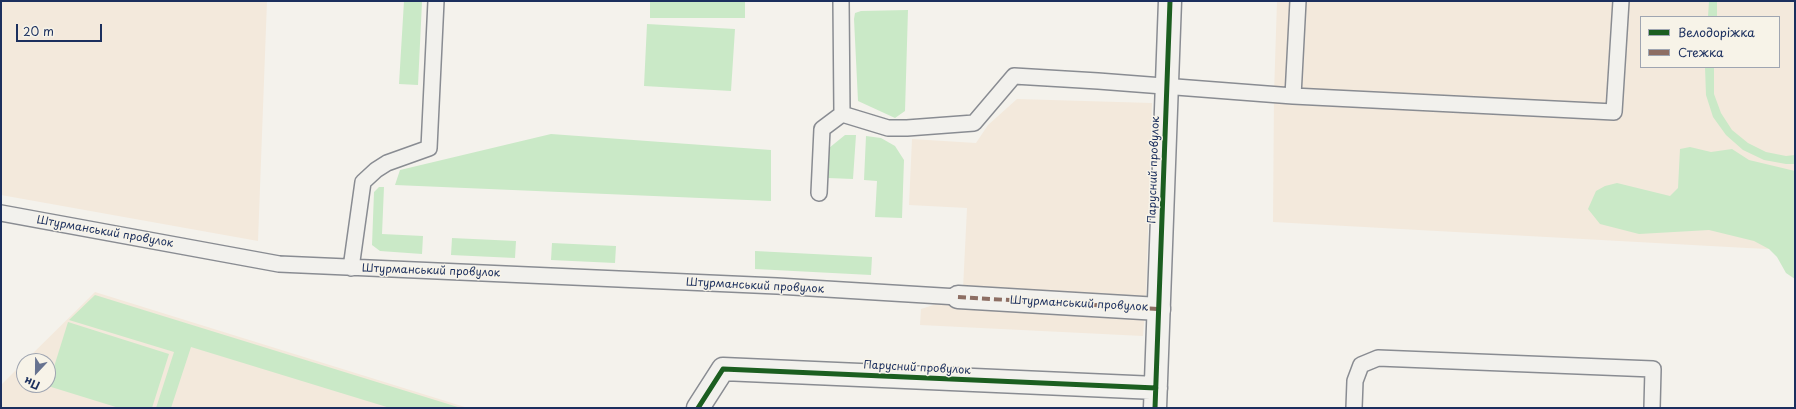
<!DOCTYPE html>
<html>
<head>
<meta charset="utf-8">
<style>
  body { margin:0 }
  #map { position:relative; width:1796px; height:409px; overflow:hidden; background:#f4f2ec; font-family:"Playpen Sans",sans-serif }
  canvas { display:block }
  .frame { position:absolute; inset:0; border:2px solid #1b2f5e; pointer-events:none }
  .legend { position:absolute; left:1640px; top:16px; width:140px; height:52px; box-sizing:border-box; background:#f7f3e8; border:1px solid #9fa5b1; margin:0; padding:5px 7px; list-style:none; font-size:12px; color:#1b2f5e }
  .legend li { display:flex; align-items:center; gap:8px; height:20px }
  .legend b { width:20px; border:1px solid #9fa5b1 }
  .north { position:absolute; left:16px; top:353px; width:40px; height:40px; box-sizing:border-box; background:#f7f3e8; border:1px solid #9fa5b1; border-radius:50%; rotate:202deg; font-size:11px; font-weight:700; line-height:16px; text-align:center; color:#1b2f5e }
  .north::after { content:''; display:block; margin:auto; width:14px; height:18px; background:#677390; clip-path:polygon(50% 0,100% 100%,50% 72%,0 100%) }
  .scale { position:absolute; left:16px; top:24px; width:86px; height:18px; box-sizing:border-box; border:2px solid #1b2f5e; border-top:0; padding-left:5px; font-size:12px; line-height:14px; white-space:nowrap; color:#1b2f5e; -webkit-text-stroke:3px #f7f3e8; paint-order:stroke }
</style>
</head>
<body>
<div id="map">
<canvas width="1796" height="409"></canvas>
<div class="frame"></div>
<ul class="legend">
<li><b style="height:5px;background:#1b5e20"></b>Велодоріжка</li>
<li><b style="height:5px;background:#8d6e63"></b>Стежка</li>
</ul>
<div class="north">Пн</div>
<div class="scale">20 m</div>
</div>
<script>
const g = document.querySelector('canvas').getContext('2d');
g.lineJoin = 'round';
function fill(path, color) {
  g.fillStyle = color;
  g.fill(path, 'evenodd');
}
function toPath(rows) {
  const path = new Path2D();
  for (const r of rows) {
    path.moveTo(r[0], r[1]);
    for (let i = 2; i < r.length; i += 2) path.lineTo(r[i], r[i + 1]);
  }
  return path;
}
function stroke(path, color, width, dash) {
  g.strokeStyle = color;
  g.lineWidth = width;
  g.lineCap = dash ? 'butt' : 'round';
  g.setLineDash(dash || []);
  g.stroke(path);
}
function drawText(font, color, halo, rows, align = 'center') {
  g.font = font + ' "Playpen Sans",sans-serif';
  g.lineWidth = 3;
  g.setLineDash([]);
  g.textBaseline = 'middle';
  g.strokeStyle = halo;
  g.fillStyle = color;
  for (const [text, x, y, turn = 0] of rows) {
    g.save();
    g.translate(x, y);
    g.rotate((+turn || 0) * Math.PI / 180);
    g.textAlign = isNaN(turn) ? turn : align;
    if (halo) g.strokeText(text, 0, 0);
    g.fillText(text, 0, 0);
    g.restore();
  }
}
fill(toPath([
  [1,1,267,1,258,241,1,195],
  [1277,1,1795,1,1795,245,1769,249,1747,248,1273,222,1274,94],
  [1641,17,1779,17,1779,67,1641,67],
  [1017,99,1152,103,1146,298,1143,336,920,325,921,309,958,297,963,289,967,208,909,205,912,139,976,143,988,125],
  [95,292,468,408,1,408,1,385,24,362,24,385,48,385,48,361,25,361]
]), '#f3e9dc');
fill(toPath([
  [404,1,422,2,418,85,399,84],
  [650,1,745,1,745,18,650,18],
  [1709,1,1717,1,1717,17,1708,17],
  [908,10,905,111,895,118,858,101,854,19,855,13,861,11],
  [647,24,735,29,731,91,644,86],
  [1705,67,1714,67,1714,94,1721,113,1732,130,1748,143,1766,152,1786,156,1795,155,1795,164,1786,164,1764,160,1743,150,1726,135,1713,117,1706,95],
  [551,134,771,150,771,201,395,185,400,170],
  [845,135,856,135,853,179,828,178,829,148],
  [866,136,881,138,895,146,904,160,902,218,875,217,877,181,864,180],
  [1690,147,1711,152,1732,149,1749,160,1795,171,1795,279,1786,273,1777,257,1769,249,1754,241,1709,230,1639,234,1600,224,1588,209,1596,191,1605,186,1617,183,1670,196,1678,188,1680,149],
  [379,187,384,187,382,234,423,236,422,254,380,251,372,245,374,192],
  [452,238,516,241,515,258,451,255],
  [552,243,616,246,615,263,551,260],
  [755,251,872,257,871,275,755,269],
  [95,295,461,408,390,408,191,347,171,408,156,408,174,352,69,320],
  [68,322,169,354,152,408,119,408,48,386]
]), '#cae9c7');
const lane = toPath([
  [841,1,842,114,888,128,907,128,974,123,1014,76,1098,81,1293,96,1614,112,1621,1],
  [1293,96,1298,1],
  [819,193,822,129,842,114],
  [1,213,279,264,777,286,958,297],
  [351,268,363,182,376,170,387,163,429,148,436,1],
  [1354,408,1355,381,1361,365,1378,358,1653,369,1652,408]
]);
const street = toPath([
  [958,297,1159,309]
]);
const secondary = toPath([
  [698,408,723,369,1156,388],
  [1155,408,1170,1]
]);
stroke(lane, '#898c92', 18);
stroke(street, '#898c92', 25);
stroke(secondary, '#898c92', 25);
stroke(lane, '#f2f1ed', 15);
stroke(street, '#f2f1ed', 22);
stroke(secondary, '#f2f1ed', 22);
stroke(toPath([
  [958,297,1159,309]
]), '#8d6e63', 4, [8, 4]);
stroke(toPath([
  [698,408,723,369,1156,388],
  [1155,408,1170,1]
]), '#1b5e20', 5);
drawText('11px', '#1b2f5e', '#f7f3e8', [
  ["Парусний провулок",1154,170,-88],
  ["Штурманський провулок",105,232,10],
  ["Штурманський провулок",431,271,2],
  ["Штурманський провулок",755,286,3],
  ["Штурманський провулок",1079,304,3],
  ["Парусний провулок",917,368,3]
]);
</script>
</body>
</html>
